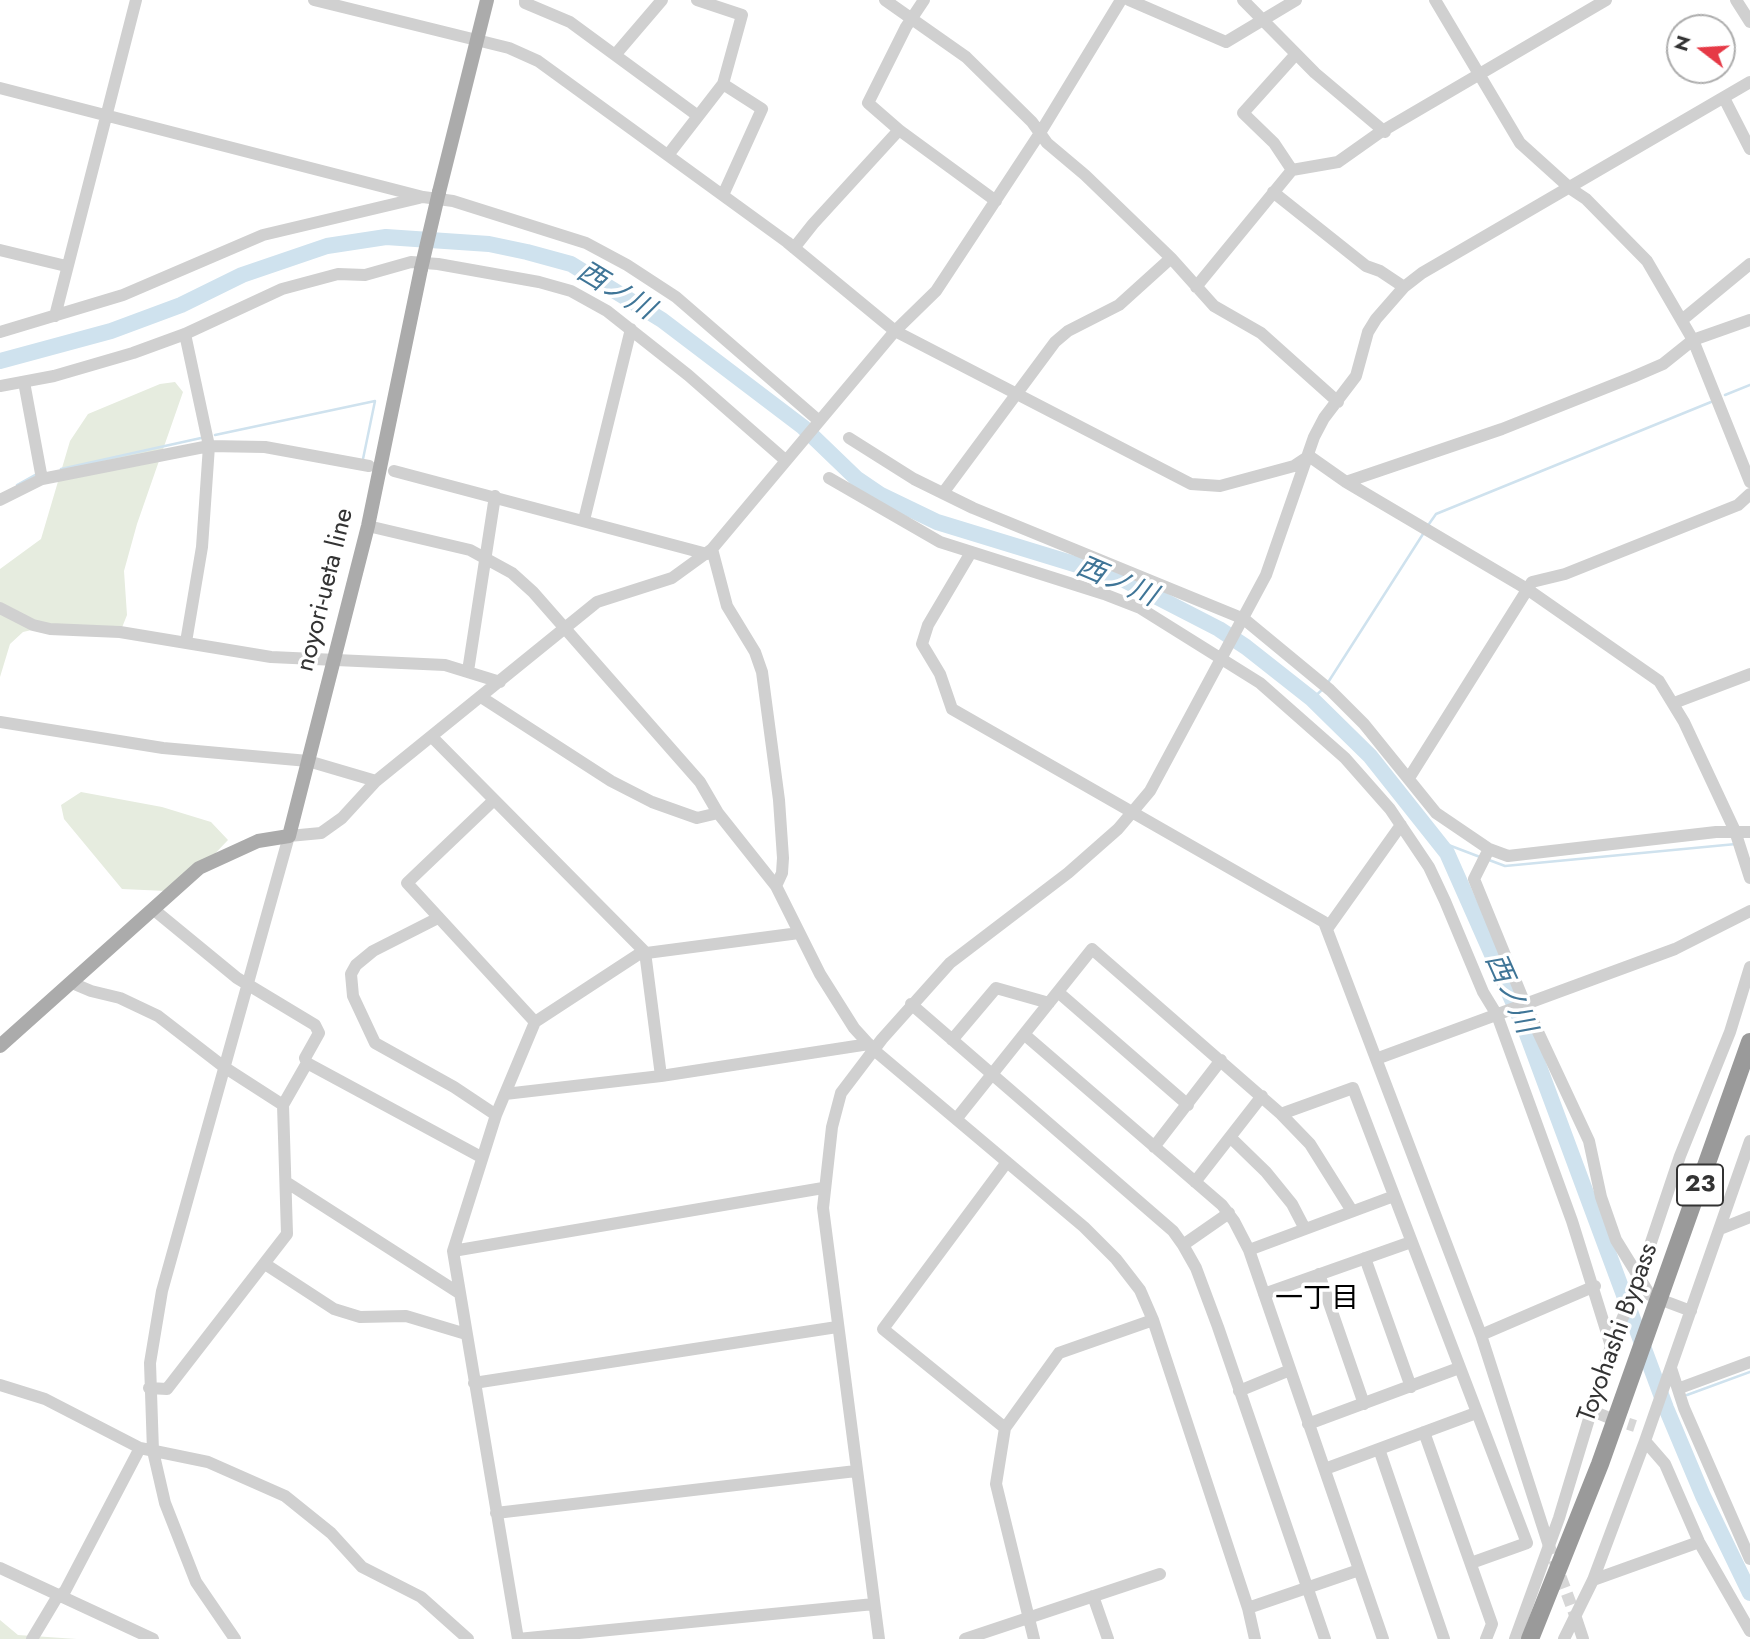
<!DOCTYPE html>
<html>
<head>
<meta charset="utf-8">
<style>
  body { margin:0 }
  #map { position:relative; width:1750px; height:1639px; overflow:hidden; background:#fff; font-family:Jost,sans-serif }
  canvas { display:block }
  .north { position:absolute; left:1666px; top:14px; width:70px; height:70px; box-sizing:border-box; background:#fff; border:2px solid #adadad; border-radius:50%; rotate:287deg; font-size:19px; font-weight:700; line-height:28px; text-align:center; color:#333 }
  .north::after { content:''; display:block; margin:auto; width:24px; height:32px; background:#e63946; clip-path:polygon(50% 0,100% 100%,50% 72%,0 100%) }
</style>
</head>
<body>
<div id="map">
<canvas width="1750" height="1639"></canvas>
<div class="north">N</div>
</div>
<script>
const g = document.querySelector('canvas').getContext('2d');
g.lineJoin = 'round';
function fill(path, color) {
  g.fillStyle = color;
  g.fill(path, 'evenodd');
}
function toPath(rows) {
  const path = new Path2D();
  for (const r of rows) {
    path.moveTo(r[0], r[1]);
    for (let i = 2; i < r.length; i += 2) path.lineTo(r[i], r[i + 1]);
  }
  return path;
}
function stroke(path, color, width, dash) {
  g.strokeStyle = color;
  g.lineWidth = width;
  g.lineCap = dash ? 'butt' : 'round';
  g.setLineDash(dash || []);
  g.stroke(path);
}
function drawText(font, color, halo, rows, align = 'center') {
  g.font = font + ' Jost,"Noto Sans JP",sans-serif';
  g.lineWidth = 7;
  g.setLineDash([]);
  g.textBaseline = 'middle';
  g.strokeStyle = halo;
  g.fillStyle = color;
  for (const [text, x, y, turn = 0] of rows) {
    g.save();
    g.translate(x, y);
    g.rotate((+turn || 0) * Math.PI / 180);
    g.textAlign = isNaN(turn) ? turn : align;
    if (halo) g.strokeText(text, 0, 0);
    g.fillText(text, 0, 0);
    g.restore();
  }
}
fill(toPath([
  [175,382,183,392,137,524,124,571,127,615,119,635,53,625,23,632,10,644,0,677,0,569,41,539,70,441,88,414,160,384],
  [81,792,162,807,211,822,228,840,207,862,166,891,122,889,64,819,61,805],
  [0,1620,18,1635,77,1639,0,1639]
]), '#e6ecdf');
stroke(toPath([
  [1725,395,1750,385],
  [215,435,375,401,363,459],
  [61,469,201,438],
  [17,485,35,475],
  [1429,524,1436,514,1711,402],
  [1327,684,1423,534],
  [1312,699,1323,689],
  [1438,841,1480,857],
  [1489,860,1505,866,1736,844],
  [1687,1395,1750,1372]
]), '#cfe2ee', 2.5);
stroke(toPath([
  [0,361,111,331,181,305,242,275,327,246,386,237,489,244,527,252,571,264,662,320,803,427,856,478,881,495,937,522,1120,578,1219,629,1246,647,1312,699,1370,756,1447,853,1525,1029,1666,1408,1703,1496,1750,1593]
]), '#cfe2ee', 16);
stroke(toPath([
  [1611,1418,1635,1426],
  [1548,1543,1576,1618]
]), '#d6d6d6', 12, [12, 6]);
stroke(toPath([
  [314,0,509,48,538,61,787,242,895,331,1191,484,1220,486,1294,466,1309,456],
  [525,0,525,3,570,22,698,116],
  [885,0,966,57,1032,122,1047,143,1085,175,1171,258,1214,306,1261,333,1338,402],
  [924,0,906,27,868,103,899,130,996,201],
  [1129,0,1226,42,1296,0],
  [1243,0,1315,73,1385,132],
  [1435,0,1520,143,1571,189,1586,199,1647,261,1693,340,1750,482],
  [1736,0,1750,22],
  [615,55,662,0],
  [723,84,762,109,723,195],
  [0,88,423,197,453,201,586,243,627,265,676,297,818,420],
  [1724,98,1750,149],
  [668,155,723,84,742,15,697,0],
  [1292,170,1274,143,1243,113,1296,54],
  [1273,192,1366,266,1380,271,1404,287],
  [794,248,813,224,899,130],
  [0,250,66,266],
  [1196,287,1292,170,1338,162,1379,133,1606,0],
  [55,316,136,0],
  [1682,320,1750,264],
  [0,332,123,295,263,235,419,198],
  [185,334,209,446,202,547,186,642],
  [24,382,42,479],
  [0,386,54,376,133,353,185,334,282,289,338,274,365,275,411,262,438,264,539,282,571,291,607,311,688,375,784,459],
  [849,438,914,479,973,508,1244,619,1330,690,1364,724,1436,813,1489,849,1508,856,1716,832,1750,832],
  [1309,456,1346,482,1527,589,1659,681,1684,722,1735,831,1750,878],
  [394,471,707,554],
  [829,478,940,542,1104,594,1140,608,1260,683,1345,758,1390,809,1429,867,1445,901,1483,992,1497,1015,1572,1221,1611,1346],
  [1346,482,1502,429,1633,377,1663,364,1693,340,1750,320],
  [943,493,1055,342,1068,331,1119,305,1171,258],
  [0,500,42,479,209,446,265,447,369,466],
  [584,520,631,329],
  [368,526,470,550,512,573,533,592,700,782,718,813,776,886,820,974,854,1028,874,1050,1084,1227,1116,1259,1140,1290,1153,1320,1248,1608,1255,1639],
  [712,549,727,606,755,652,762,672,779,800,783,858,782,873,776,886],
  [970,554,928,625,922,644,940,674,952,709,1324,922,1481,1335,1548,1543],
  [0,608,33,625,50,629,120,632,271,657,445,665,500,682],
  [468,671,495,496],
  [481,697,611,781,652,802,697,818,718,813],
  [1674,703,1750,674],
  [0,722,163,748,308,761,376,781],
  [432,737,645,952,661,1076],
  [1409,778,1532,582,1565,574,1738,505,1750,494],
  [494,800,407,883,535,1022],
  [1489,849,1474,879,1525,1004,1589,1141,1601,1197,1616,1240,1650,1295],
  [438,918,373,951,356,965,351,974,353,996,375,1043,454,1087,496,1115],
  [1327,929,1401,825],
  [72,983,91,991,120,998,158,1016,224,1067,283,1105],
  [1058,992,1188,1105],
  [911,1004,1173,1231,1183,1245,1196,1268,1218,1327,1325,1639],
  [1025,1035,1222,1205,1234,1221,1249,1250,1383,1639],
  [952,1040,996,988,1049,1003],
  [1376,1059,1675,949,1750,911],
  [307,1063,481,1157],
  [505,1094,661,1076,869,1044],
  [1281,1114,1353,1088,1527,1543,1471,1563],
  [957,1118,1092,949,1281,1114,1310,1144,1352,1211],
  [1230,1137,1266,1172,1292,1204,1305,1229],
  [1154,1147,1221,1060],
  [286,1182,459,1293],
  [1195,1182,1262,1096],
  [1720,1229,1750,1217],
  [1183,1245,1229,1213],
  [1249,1250,1394,1196],
  [453,1251,823,1188],
  [1365,1258,1411,1387],
  [265,1264,334,1309,360,1317,406,1316,466,1334],
  [1319,1274,1364,1404],
  [1264,1294,1411,1242],
  [1667,1302,1691,1311],
  [1481,1335,1595,1286],
  [1671,1368,1684,1408,1750,1559],
  [474,1383,837,1327],
  [0,1385,45,1399,140,1448,208,1462,285,1496,331,1533,362,1567,421,1597,468,1639],
  [149,1388,167,1389,287,1234,283,1105,307,1063,305,1058,319,1033,315,1025,237,978,153,909],
  [1680,1388,1750,1362],
  [1239,1391,1290,1370],
  [1590,1410,1607,1417],
  [1308,1424,1459,1368],
  [1005,1428,883,1329,1007,1162],
  [1424,1432,1492,1624,1486,1639],
  [1645,1441,1665,1464,1699,1542,1750,1631],
  [1379,1449,1444,1639],
  [1325,1469,1476,1413],
  [496,1513,856,1471],
  [0,1568,153,1639],
  [1593,1580,1699,1542],
  [1093,1596,1108,1639],
  [1248,1608,1359,1570],
  [1576,1618,1583,1639],
  [32,1639,56,1599,65,1591,140,1448],
  [235,1639,196,1582,165,1503,153,1451,150,1363,162,1291,289,836,321,833,342,818,376,781,597,602,672,578,712,549,895,331,936,291,1040,133,1121,0],
  [518,1639,453,1251,496,1115,535,1022,639,954,799,933],
  [518,1639,874,1604],
  [879,1639,823,1208,832,1127,841,1093,882,1039,950,963,1068,873,1118,829,1150,791,1266,575,1314,437,1324,418,1356,376,1368,332,1376,319,1404,287,1422,273,1750,82],
  [965,1639,1160,1574],
  [1034,1639,996,1484,1005,1428,1059,1353,1153,1320],
  [1515,1639,1559,1518,1611,1346,1638,1281,1680,1156,1730,1032,1750,967],
  [1564,1639,1593,1580,1645,1441,1750,1141]
]), '#d0d0d0', 12);
stroke(toPath([
  [439,192,487,0],
  [0,1046,199,868,258,841,289,836,368,526,421,269]
]), '#ababab', 14);
stroke(toPath([
  [1530,1639,1600,1464,1750,1042]
]), '#9a9a9a', 18);
stroke(toPath([
  [421,269,439,192]
]), '#ababab', 14);
for (const [x, y, w] of [
  [1700,1185,46]
]) {
  const box = new Path2D();
  box.roundRect(x - w / 2, y - 20.5, w, 41, 5);
  g.fillStyle = '#fff';
  g.fill(box);
  stroke(box, '#333', 2);
}
drawText('bold 24px', '#333', null, [
  ["23",1700,1185]
]);
drawText('26px', '#333', '#fff', [
  ["noyori-ueta line",326,590,-76],
  ["Toyohashi Bypass",1619,1333,-70]
]);
drawText('italic 28px', '#3f7597', '#fff', [
  ["西ノ川",615,292,31],
  ["西ノ川",1116,583,23],
  ["西ノ川",1509,994,66]
]);
drawText('28px', '#000', '#fff', [
  ["一丁目",1317,1300]
]);
</script>
</body>
</html>
